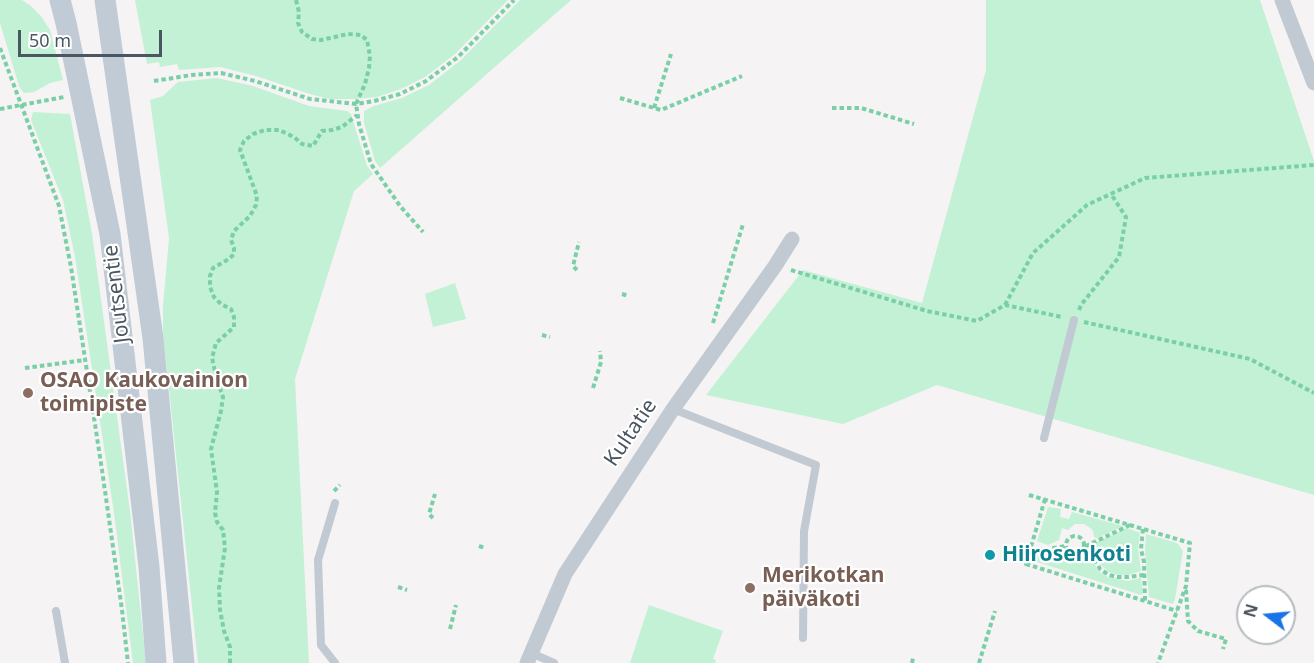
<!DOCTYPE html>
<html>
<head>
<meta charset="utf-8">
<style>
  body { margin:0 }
  #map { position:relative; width:1314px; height:663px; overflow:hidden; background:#f5f3f3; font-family:"Noto Sans",sans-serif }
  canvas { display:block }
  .north { position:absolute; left:1236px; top:585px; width:60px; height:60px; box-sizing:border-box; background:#fff; border:2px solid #b7bbc0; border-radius:50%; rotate:286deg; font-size:16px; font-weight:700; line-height:24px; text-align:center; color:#4a5661 }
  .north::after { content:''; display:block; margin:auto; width:21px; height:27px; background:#1a73e8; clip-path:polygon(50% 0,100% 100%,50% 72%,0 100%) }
  .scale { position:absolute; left:18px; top:30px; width:144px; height:27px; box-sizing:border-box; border:3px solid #4a5661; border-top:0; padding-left:8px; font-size:18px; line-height:21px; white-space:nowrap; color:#4a5661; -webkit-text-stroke:4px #fff; paint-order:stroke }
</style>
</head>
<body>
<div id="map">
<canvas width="1314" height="663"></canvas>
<div class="north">N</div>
<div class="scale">50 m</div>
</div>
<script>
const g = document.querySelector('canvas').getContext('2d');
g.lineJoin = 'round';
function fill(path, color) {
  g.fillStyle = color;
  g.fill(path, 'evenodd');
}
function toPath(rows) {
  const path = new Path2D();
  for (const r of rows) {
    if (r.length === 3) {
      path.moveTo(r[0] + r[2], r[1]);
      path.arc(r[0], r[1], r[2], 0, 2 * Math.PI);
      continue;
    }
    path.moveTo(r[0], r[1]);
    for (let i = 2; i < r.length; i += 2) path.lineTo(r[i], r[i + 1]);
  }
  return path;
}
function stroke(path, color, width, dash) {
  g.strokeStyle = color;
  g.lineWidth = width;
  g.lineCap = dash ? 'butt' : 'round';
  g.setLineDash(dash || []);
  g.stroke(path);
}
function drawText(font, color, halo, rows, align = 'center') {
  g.font = font + ' "Noto Sans",sans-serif';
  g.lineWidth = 4.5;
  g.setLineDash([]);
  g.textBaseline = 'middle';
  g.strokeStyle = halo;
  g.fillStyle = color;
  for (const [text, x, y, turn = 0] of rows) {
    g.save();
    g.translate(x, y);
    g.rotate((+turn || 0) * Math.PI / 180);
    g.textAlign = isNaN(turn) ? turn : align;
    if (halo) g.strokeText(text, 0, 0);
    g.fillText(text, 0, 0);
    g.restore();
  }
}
fill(toPath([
  [0,0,22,0,31,6,41,16,50,30,63,80,50,83,34,92,25,93,23,92,19,86,0,23],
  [135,0,508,0,455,54,425,77,401,89,377,97,355,99,330,99,313,95,256,76,220,67,179,70,177,64,160,67,159,62,147,64],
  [520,0,571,0,380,168,375,161,364,123,364,111,374,106,402,98,429,85,461,60],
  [986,0,1260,0,1314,161,1314,495,937,385,843,424,706,395,803,270,922,303,986,70],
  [217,78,253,86,309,106,347,111,351,114,367,166,373,174,354,191,295,379,309,663,198,663,163,333,163,306,169,238,150,100,163,96,178,82],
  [33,112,70,114,92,234,130,511,146,663,133,663,114,513,75,257,63,200,31,120],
  [455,283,466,319,433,327,425,294],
  [1048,507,1061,509,1060,517,1069,519,1072,512,1123,526,1097,538,1094,537,1093,531,1089,527,1084,524,1075,524,1068,530,1062,528,1059,540,1048,545,1037,541],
  [1127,528,1140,533,1138,549,1141,571,1128,575,1118,575,1109,572,1102,566,1094,554,1093,546,1095,543],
  [1146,534,1174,542,1178,544,1183,551,1175,599,1173,604,1149,597,1145,551],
  [1064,550,1070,557,1076,559,1085,557,1092,559,1098,571,1108,577,1128,581,1141,578,1143,593,1141,595,1037,562,1034,560,1036,555],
  [649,605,723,631,713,659,716,660,715,663,630,663]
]), '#c3f1d5');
stroke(toPath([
  [296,0,299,12,298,23,302,32,312,39,321,40,348,34,361,35,367,40,370,56,369,68,365,84,356,104,359,124,371,164,400,206,423,232],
  [0,48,59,206,71,267,102,470,122,610,128,663],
  [154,81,192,75,221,73,255,81,310,99,356,104,374,101,400,94,426,81,458,57,514,0],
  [620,98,661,110,742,76],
  [654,108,671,54],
  [832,108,861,108,914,124],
  [0,109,64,97],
  [577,270,573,266,579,242],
  [791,270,927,311,977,321,1005,305,1062,317],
  [622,294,629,296],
  [1005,305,1033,253,1087,205,1145,178,1314,165],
  [1079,310,1081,305,1119,257,1126,217,1111,194],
  [1084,322,1250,359,1314,393],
  [713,323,743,224],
  [542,335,550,337],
  [25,368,85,360],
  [593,388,601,362,600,351],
  [334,491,340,485],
  [1029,495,1190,543,1186,586,1158,663],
  [1045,499,1026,564,1177,611],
  [433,518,429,514,435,494],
  [1130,525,1084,547,1093,556,1100,569,1109,575,1117,577,1128,577,1144,575],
  [1143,529,1141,549,1144,562,1145,601],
  [1075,545,9],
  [479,546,485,548],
  [1030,550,1048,549,1066,546],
  [398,587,407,590],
  [1186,590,1188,621,1198,631,1226,639,1223,649],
  [450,629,456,605],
  [230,663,230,647,224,631,220,610,219,588,225,548,223,530,217,522,215,513,217,492,211,449,221,411,223,397,217,380,212,358,216,343,234,327,234,317,231,309,221,304,214,297,210,287,210,276,213,268,229,259,234,254,234,248,231,240,234,231,250,216,256,205,257,196,240,150,244,141,253,134,265,130,279,130,294,137,302,144,313,146,322,131,332,130,342,127,357,115],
  [912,663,913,658],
  [979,663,995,611]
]), '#7ad0a6', 4, [4.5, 3]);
stroke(toPath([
  [673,409,816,465,804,531,803,638],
  [1044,438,1074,320],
  [335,503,318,560,321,645,335,663],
  [56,611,65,663],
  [531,653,554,663]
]), '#c1cad2', 8);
stroke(toPath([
  [1282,0,1314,83],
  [527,663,565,574,673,409,775,266,792,239]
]), '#c1cad2', 15);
stroke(toPath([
  [60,0,66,23,110,234,149,567,156,663],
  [105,0,153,338,184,663]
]), '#c1cbd6', 21);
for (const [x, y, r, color] of [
  [28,393,6,"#8d6e63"],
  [990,555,6,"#0f9aa8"],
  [750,588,6,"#8d6e63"]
]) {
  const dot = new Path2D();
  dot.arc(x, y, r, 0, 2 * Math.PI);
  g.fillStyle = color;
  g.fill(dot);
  stroke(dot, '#fff', 2);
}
drawText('21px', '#4a5661', '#fff', [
  ["Joutsentie",117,294,-97],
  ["Kultatie",631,433,-56]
]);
drawText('bold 21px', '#785e54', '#fff', [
  ["OSAO Kaukovainion",40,381],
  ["toimipiste",40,405],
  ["Merikotkan",762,576],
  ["päiväkoti",762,600]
], 'left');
drawText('bold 21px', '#0d838f', '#fff', [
  ["Hiirosenkoti",1002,555]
], 'left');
</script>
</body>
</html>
